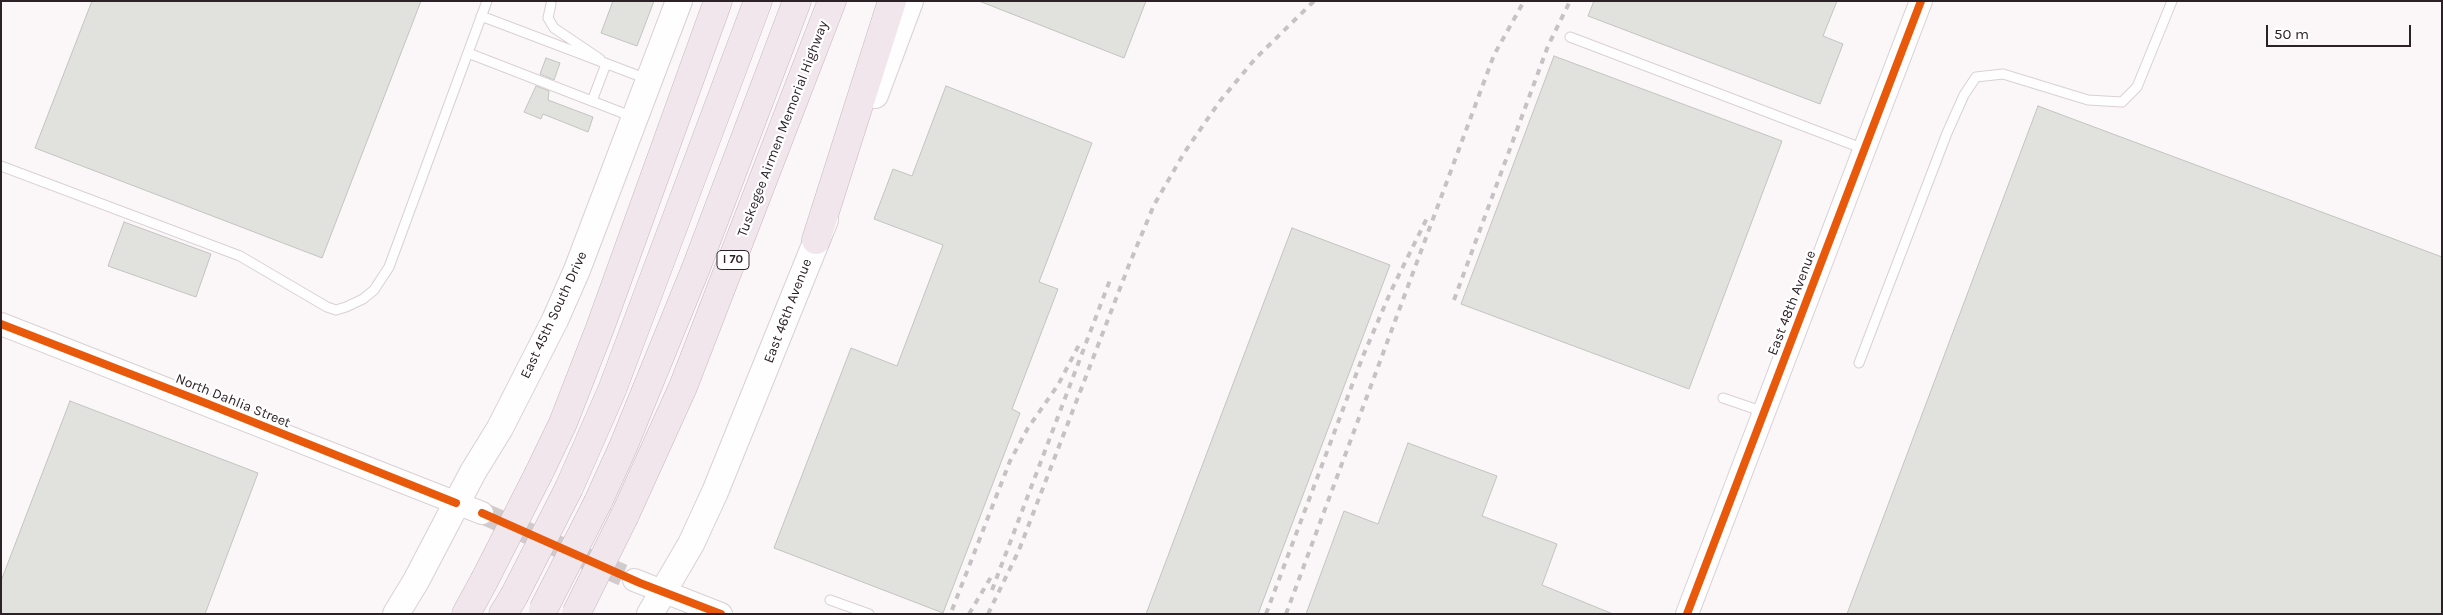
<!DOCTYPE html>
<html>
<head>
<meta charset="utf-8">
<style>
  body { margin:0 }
  #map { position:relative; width:2443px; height:615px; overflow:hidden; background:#fbf6f8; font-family:Karla,sans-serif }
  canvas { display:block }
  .frame { position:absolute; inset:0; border:2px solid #2c2127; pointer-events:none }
  .scale { position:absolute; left:2266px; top:25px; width:145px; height:22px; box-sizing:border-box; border:2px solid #2c2127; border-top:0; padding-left:6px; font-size:15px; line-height:18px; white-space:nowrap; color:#2c2127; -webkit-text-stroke:4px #fff; paint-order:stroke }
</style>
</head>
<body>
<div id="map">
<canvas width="2443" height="615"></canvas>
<div class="frame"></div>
<div class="scale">50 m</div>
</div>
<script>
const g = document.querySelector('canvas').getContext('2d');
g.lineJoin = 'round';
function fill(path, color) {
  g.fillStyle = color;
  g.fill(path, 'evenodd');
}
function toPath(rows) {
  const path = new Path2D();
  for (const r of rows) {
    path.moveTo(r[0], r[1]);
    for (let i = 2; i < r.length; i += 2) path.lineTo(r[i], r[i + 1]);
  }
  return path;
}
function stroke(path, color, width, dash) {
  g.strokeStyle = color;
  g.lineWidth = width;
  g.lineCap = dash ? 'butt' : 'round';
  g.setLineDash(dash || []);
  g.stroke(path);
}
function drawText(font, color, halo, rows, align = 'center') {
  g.font = font + ' Karla,sans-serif';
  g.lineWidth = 4.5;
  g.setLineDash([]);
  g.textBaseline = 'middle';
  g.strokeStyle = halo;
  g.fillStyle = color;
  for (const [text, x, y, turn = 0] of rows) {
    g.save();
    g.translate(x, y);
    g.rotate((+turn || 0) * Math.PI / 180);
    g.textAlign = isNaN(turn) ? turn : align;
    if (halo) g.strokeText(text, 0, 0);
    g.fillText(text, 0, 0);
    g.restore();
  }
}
const building = toPath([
  [92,1,421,1,322,258,35,148,92,1],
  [613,1,654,1,637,46,601,33,613,1],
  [979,1,1146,1,1124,58,979,1],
  [1594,1,1837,1,1823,36,1843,44,1820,104,1588,16,1594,1],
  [1554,56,1782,141,1689,389,1461,304,1554,56],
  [546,58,560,63,554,80,540,74,546,58],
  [536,86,549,91,548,100,593,117,588,132,543,114,541,119,524,112,536,86],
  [946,86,1092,143,1039,282,1058,289,1012,409,1020,413,943,613,774,548,851,348,897,366,943,245,874,219,893,169,912,176,946,86],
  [2038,106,2442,257,2442,614,1847,614,2038,106],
  [124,222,211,254,196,297,108,266,124,222],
  [1292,228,1390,265,1258,614,1146,614,1292,228],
  [70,401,258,473,205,614,1,614,1,581,70,401],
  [1408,443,1497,476,1482,516,1557,544,1542,585,1613,614,1306,614,1344,511,1378,524,1408,443]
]);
fill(building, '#e1e2de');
stroke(building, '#c2c4c0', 1);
stroke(toPath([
  [482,513,634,580]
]), '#d2cbce', 22, [22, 11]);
const service = toPath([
  [551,4,548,18,554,28,600,59],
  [481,16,647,79],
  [1570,37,1864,149],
  [468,53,633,117],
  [592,101,606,64],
  [1,166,240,256,327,307,336,310,346,307,363,299,374,290,389,267,487,1],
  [1859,363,1947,133,1964,95,1976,77,2003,74,2088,100,2122,102,2137,87,2172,1],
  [1723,398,1764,412],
  [830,600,869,614]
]);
const tertiary = toPath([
  [1,324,482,513],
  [634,580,721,614],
  [1687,614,1921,1]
]);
const secondary = toPath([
  [875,95,910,1],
  [396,614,416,581,473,472,500,428,555,320,577,270,679,1],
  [650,614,691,544,715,492,825,220]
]);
const motorway = toPath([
  [816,240,892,1],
  [539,473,563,423,600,328,718,1],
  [569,488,612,390,758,1],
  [598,502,623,447,696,268,797,1],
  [625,515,683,387,832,1],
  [466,614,484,581],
  [503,614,514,596]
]);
stroke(service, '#d9d1d4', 11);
stroke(tertiary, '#d9d1d4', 24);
stroke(secondary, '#d9d1d4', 28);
stroke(motorway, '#c6b8bf', 29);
stroke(service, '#fefefe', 9);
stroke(tertiary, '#fefefe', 22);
stroke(secondary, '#fefefe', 26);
stroke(motorway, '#f1e6eb', 28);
stroke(toPath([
  [1454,300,1548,46,1570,1],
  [992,590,1110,280],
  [952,610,1010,461,1028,428,1058,385,1080,343],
  [969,614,991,577],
  [988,614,1019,550,1129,265,1154,205,1184,153,1220,101,1255,59,1314,1],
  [1266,614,1363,356,1391,291,1428,216],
  [1286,614,1494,55,1524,1]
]), '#c5c2c3', 4, [6, 6]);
const motorwayBridge = toPath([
  [484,581,539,473],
  [514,596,569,488],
  [543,610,598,502],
  [576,614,625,515]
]);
stroke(motorwayBridge, '#c6b8bf', 29, []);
stroke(motorwayBridge, '#f1e6eb', 28);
stroke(toPath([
  [1,324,208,404,456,503],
  [482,513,640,583,721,614],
  [1687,614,1921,1]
]), '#e8590c', 8);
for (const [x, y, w] of [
  [733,260,32]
]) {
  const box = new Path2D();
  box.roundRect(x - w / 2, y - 9.5, w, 19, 4);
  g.fillStyle = '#fff';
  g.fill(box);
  stroke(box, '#2c2127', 1);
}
drawText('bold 12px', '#2c2127', null, [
  ["I 70",733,260]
]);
drawText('14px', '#2c2127', '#fff', [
  ["Tuskegee Airmen Memorial Highway",783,129,-69],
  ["East 48th Avenue",1792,303,-69],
  ["East 46th Avenue",788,311,-69],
  ["East 45th South Drive",554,315,-65],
  ["North Dahlia Street",233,401,22]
]);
</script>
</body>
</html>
